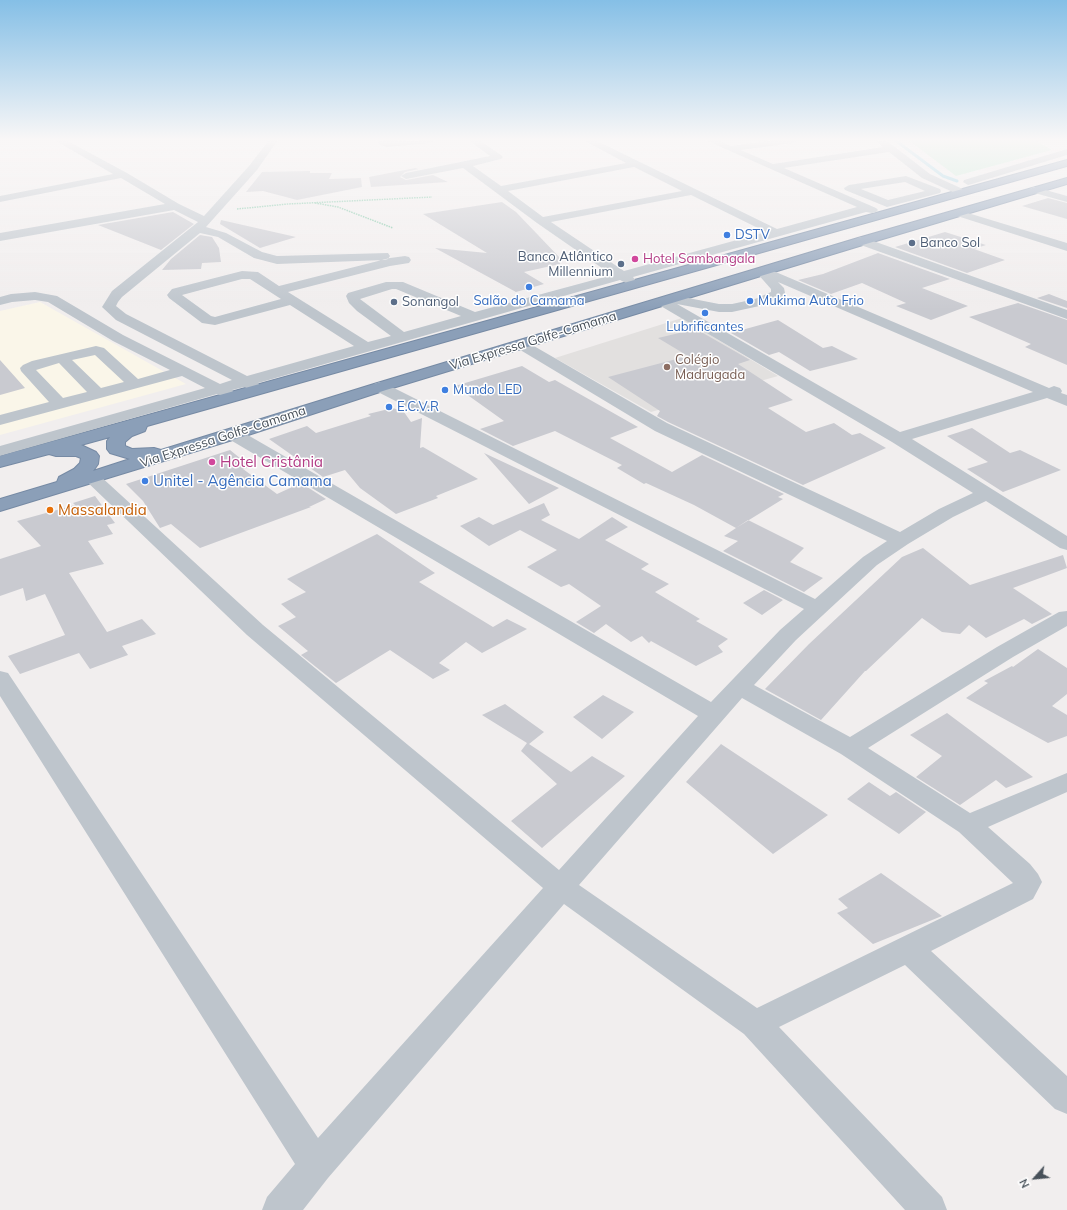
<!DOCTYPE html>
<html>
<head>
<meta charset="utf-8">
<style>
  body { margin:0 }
  #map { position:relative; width:1067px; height:1210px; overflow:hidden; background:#f1eeee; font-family:Mulish,sans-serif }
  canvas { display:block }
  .north { position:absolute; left:1015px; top:1158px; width:40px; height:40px; -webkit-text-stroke:3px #fff; paint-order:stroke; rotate:243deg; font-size:11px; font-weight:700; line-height:16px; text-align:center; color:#48515a }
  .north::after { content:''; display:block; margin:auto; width:14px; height:18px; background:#48515a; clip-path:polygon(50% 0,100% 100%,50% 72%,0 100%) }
</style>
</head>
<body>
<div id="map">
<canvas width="1067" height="1210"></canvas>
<div class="north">N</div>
</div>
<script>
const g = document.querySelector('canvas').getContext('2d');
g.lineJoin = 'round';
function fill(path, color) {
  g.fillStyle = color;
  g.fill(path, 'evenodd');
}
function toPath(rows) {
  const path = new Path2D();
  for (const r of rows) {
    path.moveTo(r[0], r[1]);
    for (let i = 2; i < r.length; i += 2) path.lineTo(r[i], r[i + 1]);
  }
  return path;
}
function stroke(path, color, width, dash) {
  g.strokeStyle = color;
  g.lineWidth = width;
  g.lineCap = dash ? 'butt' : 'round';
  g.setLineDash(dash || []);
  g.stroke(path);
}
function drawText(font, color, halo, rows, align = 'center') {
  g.font = font + ' Mulish,sans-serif';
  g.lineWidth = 3;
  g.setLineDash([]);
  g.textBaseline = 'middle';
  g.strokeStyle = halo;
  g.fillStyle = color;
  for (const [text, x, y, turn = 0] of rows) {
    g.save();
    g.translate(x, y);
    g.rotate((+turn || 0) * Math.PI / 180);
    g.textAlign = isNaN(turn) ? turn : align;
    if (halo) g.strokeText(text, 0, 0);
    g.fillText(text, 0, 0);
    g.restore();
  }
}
fill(toPath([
  [40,302,186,384,0,435,0,311]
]), '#faf6e9');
fill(toPath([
  [682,318,778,376,651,412,555,358]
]), '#e2e0df');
fill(toPath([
  [908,140,1035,140,1052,150,956,176]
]), '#c1ead3');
stroke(toPath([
  [895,140,943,176,957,181]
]), '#92cfe3', 3);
fill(toPath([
  [415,168,419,169,405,172,400,177,406,180,433,175,448,182,371,187,369,177],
  [310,171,310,173,332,173,329,179,361,178,362,187,297,200,263,191,246,192,262,172],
  [1048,198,1067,203,1067,219,1022,206],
  [502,202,516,212,561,259,557,260,560,261,560,264,524,272,544,284,516,292,435,248,487,253,423,214],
  [173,212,194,224,161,250,98,225],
  [221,220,296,237,260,248,220,224],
  [945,232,986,245,974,249,1005,260,967,273,895,247],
  [200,235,212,237,219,248,221,262,202,263,201,269,162,270,171,259],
  [878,253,950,279,922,288,968,306,931,320,896,306,906,303,862,283,831,294,798,280,823,274],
  [1049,294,1067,301,1067,308,1037,298],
  [1018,303,1067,320,1067,365,1025,347,1031,344,969,317],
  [778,320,823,348,832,346,858,359,810,371,779,352,769,355,731,333],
  [696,329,750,360,738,364,793,400,768,408,806,432,834,423,852,435,860,433,886,448,803,485,668,422,657,416,660,411,608,377,688,356,658,338],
  [0,360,25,388,0,395],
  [522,366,549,382,555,380,638,427,610,438,672,472,702,455,784,494,778,497,783,499,736,528,694,505,646,483,644,484,617,468,622,465,555,431,513,446,480,429,504,421,455,386],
  [393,408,404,412,411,422,422,418,420,448,423,447,478,479,436,496,438,498,396,514,360,488,345,470,323,477,269,439,307,426,316,433,371,416,368,414],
  [972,428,1010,453,1020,450,1061,470,1003,492,967,469,988,462,947,436],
  [230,450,251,467,243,469,277,494,301,483,326,499,309,507,311,507,200,548,171,524,160,528,143,501,126,484],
  [484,453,559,488,529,504],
  [95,496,115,523,107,525,113,534,88,541,104,564,69,573,107,632,142,619,156,634,122,646,128,655,90,669,79,653,20,674,8,656,65,635,45,594,26,601,23,588,0,596,0,559,41,546,17,521,75,505,73,503],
  [544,503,550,515,541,520,579,539,612,517,628,527,605,540,649,564,641,569,669,584,655,592,700,619,696,621,728,639,718,646,723,652,696,666,651,641,649,643,642,636,631,642,606,624,594,633,576,622,601,606,569,584,561,587,527,567,557,550,520,530,489,546,460,526,479,517,493,525],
  [748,520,804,548,790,562,823,578,804,592,723,551,738,541,724,536],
  [377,534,435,573,419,582,493,627,507,619,527,629,482,653,466,642,439,663,450,670,433,679,390,650,336,683,301,655,308,651,278,626,296,617,281,604,306,592,287,579],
  [923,548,970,585,1063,555,1067,568,1013,588,1052,614,1032,624,1024,619,986,638,969,625,960,634,942,632,922,618,866,671,865,671,821,720,765,689,809,644,902,557],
  [764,590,783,600,762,615,743,603],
  [1038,649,1067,668,1067,694,1052,706,1067,715,1067,736,1048,743,966,698,988,683,984,681,1012,666,1013,667],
  [603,695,634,712,602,739,573,717],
  [505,704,544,732,529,744,571,772,592,756,625,776,542,848,511,821,557,784,521,751,527,743,482,715],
  [947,713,1033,777,1006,788,996,780,960,805,916,777,942,756,910,735],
  [721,744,828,815,773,854,686,782],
  [869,782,890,796,896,792,926,812,899,834,847,799],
  [881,873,942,916,873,944,837,913,848,908,838,899]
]), '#c9cad0');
const highway = toPath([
  [1067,160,1067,166,147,426,145,431,132,436,125,442,125,446,132,449,154,448,161,450,374,384,858,238,1067,178,1067,184,866,244,386,390,239,438,0,511,0,499,57,482,59,477,74,469,80,463,81,458,76,456,56,456,49,454,0,467,0,456,1067,160],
  [110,437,107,441,107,449,110,453,130,459,93,471,98,464,99,456,96,452,81,445,110,437]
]);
stroke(highway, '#768aa4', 2);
stroke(toPath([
  [315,203,338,207,393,228],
  [237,209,288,204,432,197]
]), '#7cc5a4', 1.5, [1.5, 1]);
fill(toPath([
  [54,140,66,140,127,173,179,204,204,216,249,166,269,140,278,140,257,170,206,227,226,233,262,252,277,256,388,253,390,256,388,259,384,260,277,264,254,258,218,237,200,233,122,297,118,302,116,306,126,314,247,376,354,346,290,305,215,325,202,323,169,298,167,295,172,289,242,271,258,272,279,286,390,258,405,256,409,257,411,260,409,263,390,266,288,292,368,342,391,336,357,311,349,303,346,296,348,293,386,282,403,282,475,312,612,275,537,223,463,168,406,179,401,176,406,173,490,156,468,140,479,140,501,155,503,157,501,159,473,166,501,186,626,163,583,140,595,140,777,229,857,207,705,140,718,140,731,146,772,140,798,140,794,143,741,150,773,164,883,147,876,141,886,140,930,174,965,190,966,192,965,194,957,194,922,178,889,152,784,168,876,208,878,210,876,212,872,213,866,212,633,277,636,281,635,284,630,285,620,280,258,383,260,385,257,388,252,390,244,387,232,390,233,392,231,395,225,397,217,394,0,456,0,446,205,388,182,376,0,425,0,415,49,402,21,371,20,368,23,365,32,361,96,346,104,348,138,379,170,370,113,341,48,302,35,300,12,302,0,305,0,297,11,294,35,292,57,296,123,335,220,384,232,380,116,320,102,307,112,291,198,222,174,210,0,241,0,233,165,204,121,178,0,202,0,196,113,174,54,140],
  [634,167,682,191,543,217,508,191,634,167],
  [691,195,766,232,624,271,551,222,691,195],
  [242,279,250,279,281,299,215,317,211,316,182,295,242,279],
  [392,289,396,289,461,316,404,332,360,299,392,289],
  [95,355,124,382,101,388,72,360,95,355],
  [59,363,87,392,63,398,36,370,59,363],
  [376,140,387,141,435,140,431,143,387,147,380,145,376,140],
  [1067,149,1067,155,972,184,968,185,963,182,964,180,1067,149],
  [906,176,940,189,941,191,940,193,887,207,845,190,844,188,849,185,906,176],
  [905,182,925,191,888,200,861,189,905,182],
  [1035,187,1067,196,1067,202,1031,192,1030,190,1031,188,1035,187],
  [958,210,1067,243,1067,251,954,215,952,213,954,211,958,210],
  [862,237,1067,310,1067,319,858,244,856,241,858,238,862,237],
  [764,267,1049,388,1054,386,1060,388,1062,391,1061,393,1067,395,1067,406,1047,398,912,439,1067,536,1067,550,1060,548,986,501,953,517,908,544,877,565,796,640,754,685,850,737,997,647,1059,612,1067,611,1067,626,1013,657,868,748,970,813,1067,773,1067,792,988,827,1030,864,1038,874,1042,882,1033,899,931,951,1067,1076,1067,1114,1055,1109,905,965,779,1027,942,1197,947,1210,905,1210,744,1034,564,904,328,1178,303,1210,262,1210,267,1197,295,1164,0,696,0,671,8,673,318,1138,543,888,247,635,83,478,86,474,92,473,98,474,263,625,559,870,698,716,227,438,225,434,227,430,233,429,239,430,711,702,780,630,804,609,374,390,372,387,374,384,380,382,386,384,815,599,863,557,887,541,655,431,517,348,515,345,517,342,522,341,527,342,667,423,900,532,939,509,973,493,892,442,659,305,657,302,659,299,667,299,668,296,673,295,719,304,732,304,755,299,771,292,771,289,756,272,758,269,764,267],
  [778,282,1033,392,900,432,677,304,719,312,732,312,764,305,783,296,785,293,784,288,778,282],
  [742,698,841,754,959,832,1013,883,757,1008,579,885,742,698]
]), '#bec5cc');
fill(highway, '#8b9fb8');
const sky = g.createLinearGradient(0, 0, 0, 310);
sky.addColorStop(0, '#85bfe6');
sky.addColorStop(0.45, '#f9f7f7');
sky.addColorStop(1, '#f9f7f700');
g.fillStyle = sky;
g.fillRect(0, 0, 1067, 310);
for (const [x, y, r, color] of [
  [727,235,4,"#3f7fe0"],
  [912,243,4,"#5c6f8a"],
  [635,259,4,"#d1479c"],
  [621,264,4,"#5c6f8a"],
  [529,287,4,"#3f7fe0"],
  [750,301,4,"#3f7fe0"],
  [394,302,4,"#5c6f8a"],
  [705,313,4,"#3f7fe0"],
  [667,367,4,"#8d6e63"],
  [445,390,4,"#3f7fe0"],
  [389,407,4,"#3f7fe0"],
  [212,462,4,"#d1479c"],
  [145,481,4,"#3f7fe0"],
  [50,510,4,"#e8710a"]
]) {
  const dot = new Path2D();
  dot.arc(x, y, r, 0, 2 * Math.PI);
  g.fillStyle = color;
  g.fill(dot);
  stroke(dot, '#fff', 1.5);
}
drawText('13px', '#366cbe', '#fff', [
  ["DSTV",735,235],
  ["Salão do Camama",529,301,"center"],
  ["Mukima Auto Frio",758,301],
  ["Lubrificantes",705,327,"center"],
  ["Mundo LED",453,390],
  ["E.C.V.R",397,407]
], 'left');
drawText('13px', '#4e5e75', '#fff', [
  ["Banco Sol",920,243],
  ["Banco Atlântico",613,257,"right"],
  ["Millennium",613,272,"right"],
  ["Sonangol",402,302]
], 'left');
drawText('13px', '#b23c85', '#fff', [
  ["Hotel Sambangala",643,259]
], 'left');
drawText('13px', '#48515a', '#fff', [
  ["Via Expressa Golfe-Camama",533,341,-17],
  ["Via Expressa Golfe-Camama",223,437,-18]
]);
drawText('13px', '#785e54', '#fff', [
  ["Colégio",675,360],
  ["Madrugada",675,375]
], 'left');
drawText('15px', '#b23c85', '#fff', [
  ["Hotel Cristânia",220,462]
], 'left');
drawText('15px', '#366cbe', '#fff', [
  ["Unitel - Agência Camama",153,481]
], 'left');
drawText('15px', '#c56008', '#fff', [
  ["Massalandia",58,510]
], 'left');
</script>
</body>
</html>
